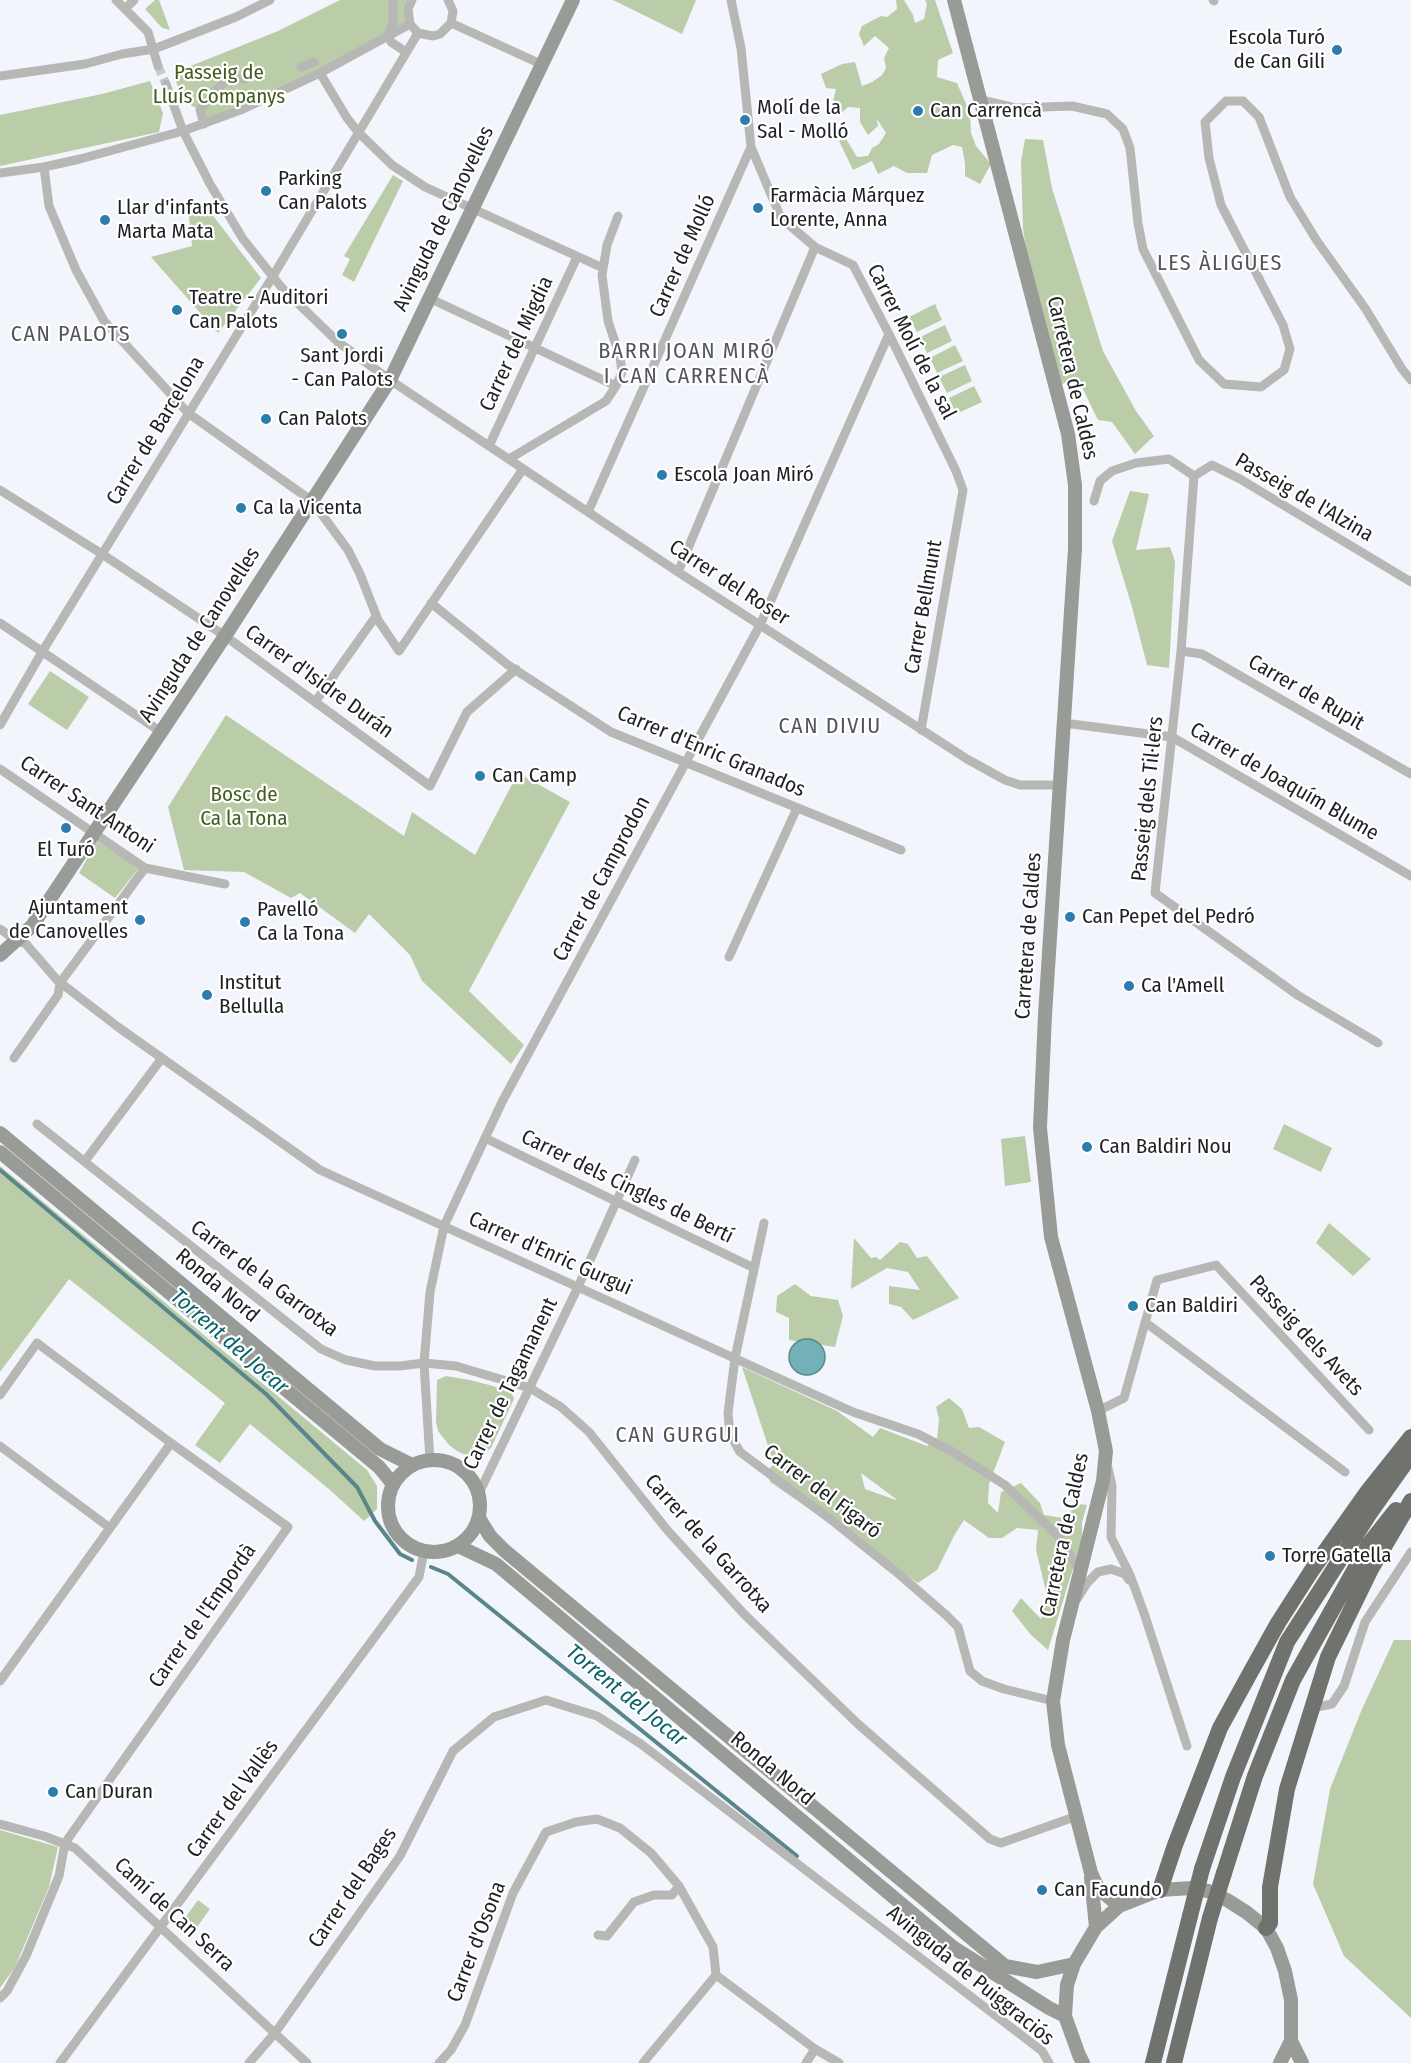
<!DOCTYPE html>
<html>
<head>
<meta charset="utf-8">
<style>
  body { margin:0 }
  canvas { display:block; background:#f3f5fc }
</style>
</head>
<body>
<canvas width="1411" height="2063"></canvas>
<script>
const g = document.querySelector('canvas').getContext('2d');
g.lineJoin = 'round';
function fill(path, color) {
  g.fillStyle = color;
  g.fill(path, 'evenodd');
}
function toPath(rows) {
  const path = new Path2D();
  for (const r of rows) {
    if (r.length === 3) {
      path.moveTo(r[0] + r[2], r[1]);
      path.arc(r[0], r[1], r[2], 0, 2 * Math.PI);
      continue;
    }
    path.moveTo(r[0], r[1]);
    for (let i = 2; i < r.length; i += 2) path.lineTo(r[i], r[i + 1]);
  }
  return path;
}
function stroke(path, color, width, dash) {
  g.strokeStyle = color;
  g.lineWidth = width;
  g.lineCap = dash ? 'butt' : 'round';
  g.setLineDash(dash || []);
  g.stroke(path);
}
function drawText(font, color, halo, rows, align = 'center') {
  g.font = font + ' "Fira Sans Condensed",sans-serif';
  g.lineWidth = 4.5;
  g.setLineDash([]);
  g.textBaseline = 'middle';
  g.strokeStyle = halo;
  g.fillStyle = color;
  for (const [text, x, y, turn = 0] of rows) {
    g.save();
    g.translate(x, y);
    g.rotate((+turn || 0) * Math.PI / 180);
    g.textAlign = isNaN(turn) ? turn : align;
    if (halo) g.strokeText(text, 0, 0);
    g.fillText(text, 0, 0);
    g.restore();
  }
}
fill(toPath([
  [155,0,159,0,170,30,162,28,145,9],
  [340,0,411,0,407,21,315,72,204,124,200,110,183,101,173,73,278,31],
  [613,0,696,0,682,34],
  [896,0,904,0,913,15,915,23,924,19,927,4,925,0,935,0,953,53,938,60,937,77,957,83,970,113,971,133,976,146,991,164,980,184,965,176,965,163,962,147,953,145,932,155,927,173,907,173,894,166,878,174,872,161,853,170,839,141,845,137,857,157,868,156,872,148,879,144,886,133,877,119,878,126,868,135,860,122,860,108,848,107,839,115,831,110,836,89,826,88,821,74,842,64,855,62,862,86,872,82,882,75,886,68,884,58,889,48,875,36,864,46,859,34,862,26,881,16,887,17,897,9],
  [150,81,163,113,159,132,0,166,0,115,102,94],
  [1025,139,1043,140,1052,188,1103,351,1136,411,1154,436,1135,454,1112,422,1098,420,1077,377,1060,385,1027,258,1023,228,1021,162],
  [393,175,403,181,354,282,342,275,350,259,344,256],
  [204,204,261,278,218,333,151,257,192,246,188,208],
  [935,304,942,320,917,332,909,317],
  [945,325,952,341,927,353,920,337],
  [955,345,963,361,937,373,930,358],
  [965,365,972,381,947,393,939,377],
  [974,386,982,402,956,414,949,398],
  [1130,491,1149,494,1136,550,1170,547,1175,561,1169,668,1147,665,1132,607,1112,541],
  [50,671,89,697,67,730,28,704],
  [226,715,404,836,412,812,475,855,518,773,570,802,469,991,524,1045,511,1064,422,981,410,955,369,914,355,933,300,893,291,898,244,872,184,870,168,807],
  [97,841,139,868,115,898,79,873],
  [1284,1124,1332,1148,1321,1172,1273,1149],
  [1025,1136,1031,1182,1005,1186,1001,1139],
  [0,1166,367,1470,377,1486,377,1509,364,1521,330,1490,250,1424,220,1463,195,1445,225,1403,69,1279,0,1372],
  [1329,1223,1371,1259,1353,1276,1316,1243],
  [854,1238,871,1258,876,1257,880,1260,900,1242,908,1244,917,1258,927,1256,959,1298,913,1320,901,1307,889,1304,889,1286,920,1290,908,1272,887,1268,851,1289],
  [795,1284,811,1296,838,1300,843,1316,835,1347,789,1340,789,1318,776,1312,777,1296],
  [742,1367,837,1411,873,1437,880,1428,927,1446,937,1439,939,1419,936,1407,949,1398,962,1409,969,1428,979,1427,1005,1442,989,1484,988,1503,998,1513,1001,1492,1021,1483,1040,1503,1044,1515,1063,1518,1079,1504,1087,1505,1082,1522,1082,1543,1070,1578,1048,1650,1031,1635,1012,1611,1021,1598,1041,1619,1047,1596,1036,1550,1038,1530,1017,1528,1002,1538,989,1538,964,1520,955,1534,937,1570,918,1583,770,1482,769,1469,774,1464],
  [861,1473,896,1499,896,1500,865,1489],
  [446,1376,470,1380,493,1386,511,1393,513,1396,514,1399,491,1448,480,1456,463,1454,457,1451,449,1445,438,1431,436,1422,437,1380],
  [1394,1640,1411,1640,1411,2018,1344,1956,1313,1884,1330,1789,1362,1709],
  [0,1830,58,1847,49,1887,15,1967,0,1988],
  [198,1900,210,1909,192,1934,180,1925]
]), '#bbcda8');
const water = toPath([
  [807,1357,18]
]);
fill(water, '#72b1b8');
stroke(water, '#59868b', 1.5);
stroke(toPath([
  [0,1170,266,1394,357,1487,375,1521,400,1554,412,1560],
  [431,1567,448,1574,797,1856]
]), '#59868b', 4);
stroke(toPath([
  [158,66,166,84]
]), '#c9cad1', 9, [9, 4.5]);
stroke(toPath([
  [116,0,148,32,158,66],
  [393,0,393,22,388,35,391,42,406,52],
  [412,0,408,9,410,24,418,33,433,36,440,34,451,23,453,11,448,0],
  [731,0,741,48,751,147,781,218,815,247,853,265,889,334,956,471,963,490,921,730],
  [1213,0,1214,1],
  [125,9,134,0],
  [451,23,543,65],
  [301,67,314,62],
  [320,73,347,118,358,132,392,165,425,187,603,268],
  [0,76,85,64,122,54,154,49,236,17,270,0],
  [166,84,183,131,210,184,243,239,282,288,338,342,390,380,678,572,967,759,1005,780,1020,785,1060,785],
  [981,100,1016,108,1072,106,1107,114,1123,129,1130,148,1138,223,1143,249,1199,360,1224,384,1261,387,1284,370,1290,349,1283,325,1221,205,1209,158,1205,122,1226,101,1243,101,1259,117,1290,197,1317,241,1365,308,1402,369,1411,380],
  [204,124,200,110,228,77,245,79],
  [44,167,49,206,76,270,104,321,188,413,312,501,348,550,360,574,378,620,399,651,523,469],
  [0,173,44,167,80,159,183,131,243,109,320,73,410,24],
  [429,298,616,386],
  [489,446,577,257],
  [509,459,606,401,616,386,622,372,620,357,608,321,602,275,607,245,618,216],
  [1194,476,1181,651,1155,893,1299,996,1378,1043],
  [1194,476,1212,465,1240,479,1411,582],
  [0,490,102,554,225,636,430,786,467,712,516,669],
  [1094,501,1100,481,1112,471,1136,463,1169,459,1194,476],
  [588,512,751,147],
  [678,572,815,247],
  [431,603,508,665,611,732,901,850],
  [0,623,161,732],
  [1181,651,1202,654,1411,774],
  [315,702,376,616],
  [1064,723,1172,737,1411,876],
  [0,725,42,652,273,276,418,33],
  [0,769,145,868,225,884],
  [0,929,17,941,26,944,57,980,118,1027,320,1170,853,1412,918,1434,953,1452,1005,1485,1058,1536,1080,1571],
  [729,957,797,808],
  [14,1058,58,995,60,983,145,868],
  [37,1124,321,1349,346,1360,375,1366,400,1366,424,1363,456,1366,530,1388,561,1407,589,1432,668,1531,744,1614,858,1724,990,1839,1001,1843,1077,1816],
  [485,1138,754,1268],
  [85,1161,162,1058],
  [764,1223,735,1358,728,1413,730,1434,740,1452,834,1522,900,1575,946,1615,958,1627,970,1671,982,1681,1004,1689,1053,1701],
  [1145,1322,1345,1472],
  [0,1395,37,1343,171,1443,0,1681],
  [1098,1411,1124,1398,1157,1280,1216,1265,1369,1430],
  [0,1446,110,1528],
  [430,1461,424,1363,430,1292,444,1226,502,1102,760,625,889,334],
  [1108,1468,1112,1486,1111,1537,1130,1575,1144,1613,1187,1746],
  [479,1493,578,1287,635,1160],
  [1077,1599,1087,1583,1098,1572,1111,1569,1125,1574,1129,1580],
  [1312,1708,1332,1704,1344,1686,1365,1622,1411,1552],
  [0,1824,44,1836,75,1848,307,2063],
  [598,1935,607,1936,634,1902,654,1895,672,1895,679,1886],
  [716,1975,815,2049,839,2063],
  [0,1998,7,1991,26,1956,59,1876,65,1843,288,1527,171,1443],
  [60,2063,419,1577,424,1551],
  [249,2063,275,2033,400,1856,453,1751,494,1717,546,1700,597,1716,641,1744,1042,2051,1049,2063],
  [439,2063,451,2050,465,2025,513,1893,546,1832,576,1822,597,1819,620,1828,651,1853,679,1886,713,1947,716,1975,643,2063],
  [806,2063,815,2049]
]), '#b7b8b5', 9);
stroke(toPath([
  [954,0,1068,434,1075,485,1075,549,1045,1015,1040,1128,1051,1237,1098,1411,1106,1451,1103,1481,1063,1640,1053,1701,1058,1745,1091,1873,1098,1888,1119,1906],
  [0,955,32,926,225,636,390,380,573,0],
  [0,1133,380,1449,412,1465],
  [0,1152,379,1467,393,1484],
  [434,1506,46],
  [479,1518,490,1536,505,1551,1005,1966,1037,1972,1074,1964],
  [458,1546,496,1564,954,1948,1049,2008,1065,2016],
  [1091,1878,1096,1927],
  [1291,2041,1302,2063],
  [1083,2063,1079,2055,1065,2016,1067,1985,1074,1964,1096,1927,1119,1906,1160,1890,1192,1888,1208,1891,1227,1900,1246,1912,1266,1928,1277,1948,1285,1971,1291,2000,1291,2041,1280,2063]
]), '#989b96', 14);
stroke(toPath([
  [1202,1869,1233,1777,1287,1642,1370,1513,1411,1455],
  [1224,1873,1255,1776,1293,1680,1369,1544,1396,1510],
  [1160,1890,1175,1845,1220,1728,1249,1675,1278,1623,1312,1570,1368,1491,1411,1437],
  [1266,1928,1270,1923,1270,1887,1287,1789,1328,1657,1371,1569,1411,1501],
  [1153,2063,1190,1916],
  [1174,2063,1210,1918]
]), '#70736d', 16);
stroke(toPath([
  [1190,1916,1202,1869],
  [1210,1918,1224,1873]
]), '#70736d', 16);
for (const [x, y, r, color] of [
  [1337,50,6,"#2b7dae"],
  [918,111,6,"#2b7dae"],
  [745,120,6,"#2b7dae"],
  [266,191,6,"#2b7dae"],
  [758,208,6,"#2b7dae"],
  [105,220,6,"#2b7dae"],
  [177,310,6,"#2b7dae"],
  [342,334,6,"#2b7dae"],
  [266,419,6,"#2b7dae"],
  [662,475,6,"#2b7dae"],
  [241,508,6,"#2b7dae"],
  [480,776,6,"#2b7dae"],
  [66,828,6,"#2b7dae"],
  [1070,917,6,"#2b7dae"],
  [140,920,6,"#2b7dae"],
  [245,922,6,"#2b7dae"],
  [1129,986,6,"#2b7dae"],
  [207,995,6,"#2b7dae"],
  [1087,1147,6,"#2b7dae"],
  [1133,1306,6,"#2b7dae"],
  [1270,1556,6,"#2b7dae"],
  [53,1792,6,"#2b7dae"],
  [1042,1890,6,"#2b7dae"]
]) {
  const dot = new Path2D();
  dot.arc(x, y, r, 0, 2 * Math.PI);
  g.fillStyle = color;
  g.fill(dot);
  stroke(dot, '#fff', 2);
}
drawText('21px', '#1f2023', '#fff', [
  ["Escola Turó",1325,38,"right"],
  ["de Can Gili",1325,62,"right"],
  ["Molí de la",757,108],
  ["Sal - Molló",757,132],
  ["Can Carrencà",930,111],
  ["Parking",278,179],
  ["Can Palots",278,203],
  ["Farmàcia Márquez",770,196],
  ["Lorente, Anna",770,220],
  ["Llar d'infants",117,208],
  ["Marta Mata",117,232],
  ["Teatre - Auditori",189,298],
  ["Can Palots",189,322],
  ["Sant Jordi",342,356,"center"],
  ["- Can Palots",342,380,"center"],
  ["Can Palots",278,419],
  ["Escola Joan Miró",674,475],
  ["Ca la Vicenta",253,508],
  ["Can Camp",492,776],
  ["El Turó",66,850,"center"],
  ["Ajuntament",128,908,"right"],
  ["de Canovelles",128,932,"right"],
  ["Pavelló",257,910],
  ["Ca la Tona",257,934],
  ["Can Pepet del Pedró",1082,917],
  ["Institut",219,983],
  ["Bellulla",219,1007],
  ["Ca l'Amell",1141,986],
  ["Can Baldiri Nou",1099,1147],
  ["Can Baldiri",1145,1306],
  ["Torre Gatella",1282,1556],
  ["Can Duran",65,1792],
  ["Can Facundo",1054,1890]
], 'left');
drawText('21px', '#435c1c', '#fff', [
  ["Passeig de",219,73],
  ["Lluís Companys",219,97],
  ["Bosc de",244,795],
  ["Ca la Tona",244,819]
]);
drawText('21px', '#1f2023', '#fff', [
  ["Avinguda de Canovelles",444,219,-64],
  ["Carrer de Molló",683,256,-66],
  ["Carrer Molí de la sal",911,342,63],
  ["Carrer del Migdia",517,344,-65],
  ["Carretera de Caldes",1072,378,77],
  ["Carrer de Barcelona",156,431,-59],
  ["Passeig de l'Alzina",1304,498,30],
  ["Carrer del Roser",729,583,33],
  ["Carrer Bellmunt",924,607,-80],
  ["Avinguda de Canovelles",200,635,-57],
  ["Carrer d'Isidre Durán",319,682,36],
  ["Carrer de Rupit",1306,693,30],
  ["Carrer d'Enric Granados",711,752,23],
  ["Carrer de Joaquím Blume",1284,782,30],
  ["Passeig dels Til·lers",1148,799,-84],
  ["Carrer Sant Antoni",87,805,34],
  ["Carrer de Camprodon",602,879,-62],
  ["Carretera de Caldes",1029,936,-86],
  ["Carrer dels Cingles de Bertí",627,1187,26],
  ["Carrer d'Enric Gurgui",550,1254,24],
  ["Carrer de la Garrotxa",264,1279,37],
  ["Ronda Nord",217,1286,40],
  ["Passeig dels Avets",1306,1336,47],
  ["Carrer de Tagamanent",511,1384,-64],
  ["Carrer del Figaró",822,1492,37],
  ["Carretera de Caldes",1065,1535,-78],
  ["Carrer de la Garrotxa",708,1544,48],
  ["Carrer de l'Empordà",203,1616,-55],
  ["Ronda Nord",772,1769,40],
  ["Carrer del Vallès",233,1799,-54],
  ["Carrer del Bages",353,1888,-56],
  ["Camí de Can Serra",174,1915,43],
  ["Carrer d'Osona",477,1942,-69],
  ["Avinguda de Puiggraciós",970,1976,39]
]);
g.letterSpacing = '1.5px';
drawText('22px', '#53555b', '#fff', [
  ["LES ÀLIGUES",1220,264],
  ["CAN PALOTS",71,335],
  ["BARRI JOAN MIRÓ",687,352],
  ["I CAN CARRENCÀ",687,377],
  ["CAN DIVIU",830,727],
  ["CAN GURGUI",678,1436]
]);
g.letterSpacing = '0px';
drawText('italic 22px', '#08636b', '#fff', [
  ["Torrent del Jocar",229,1342,41],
  ["Torrent del Jocar",626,1696,39]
]);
</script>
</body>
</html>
